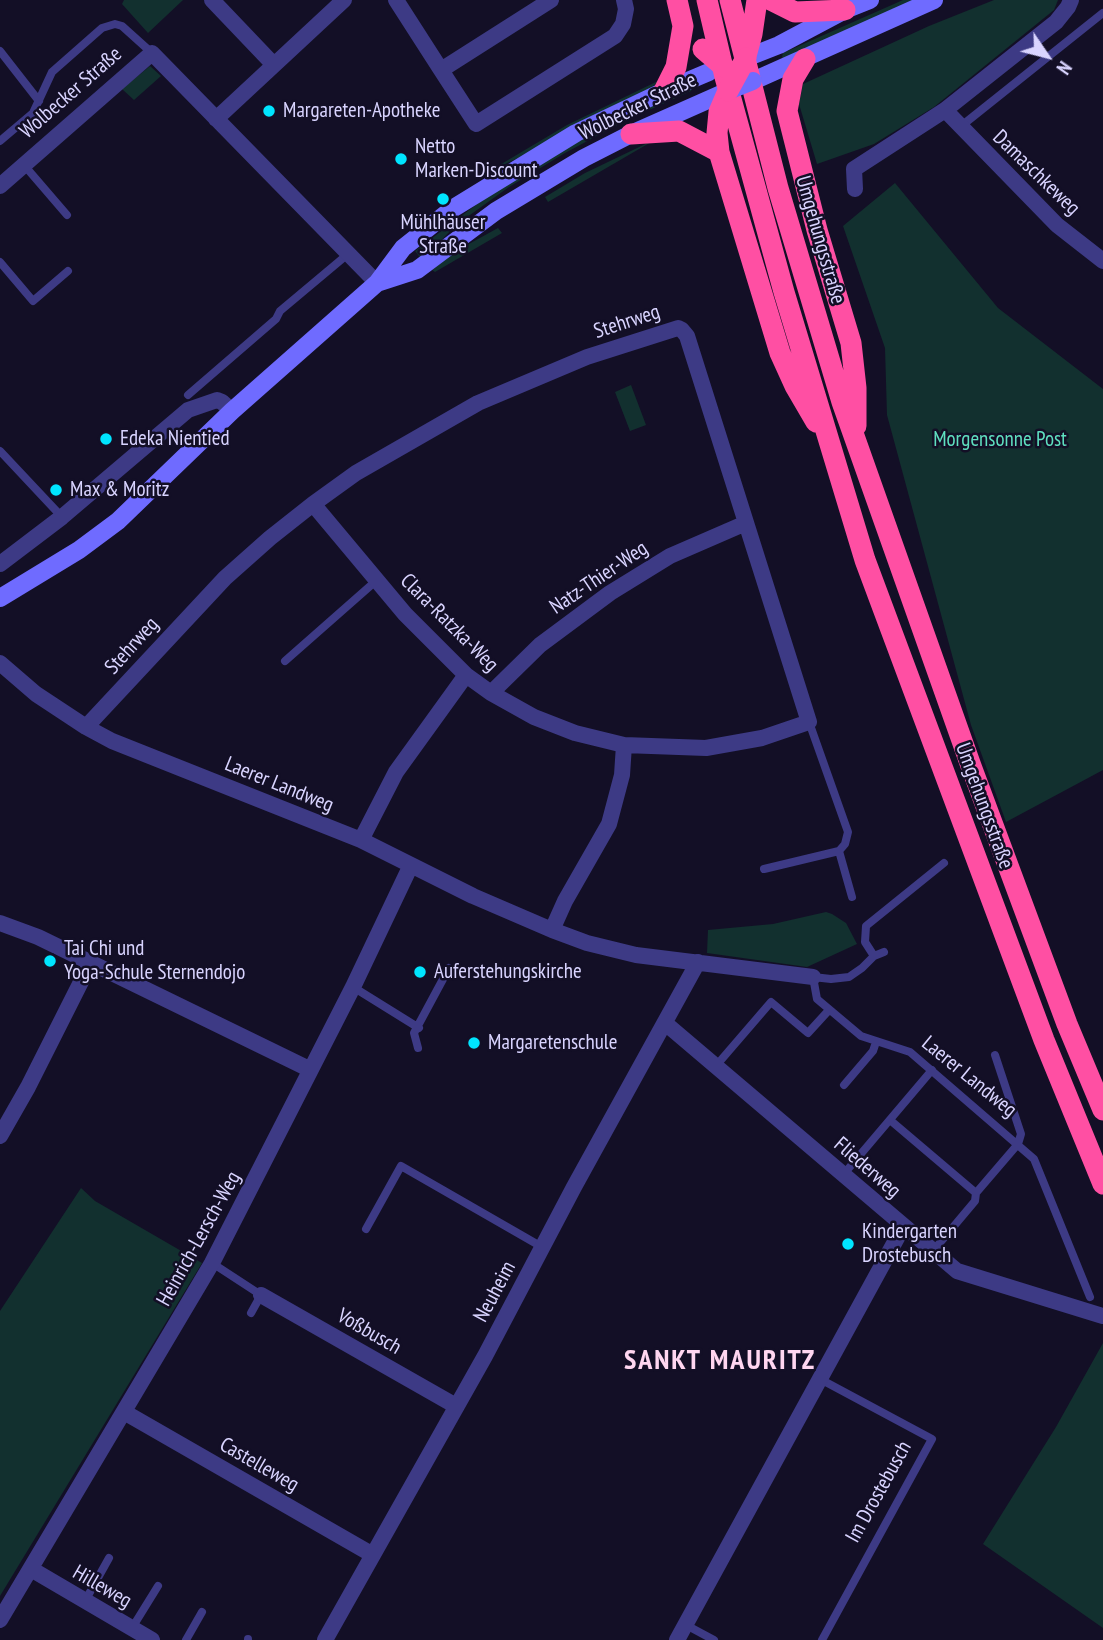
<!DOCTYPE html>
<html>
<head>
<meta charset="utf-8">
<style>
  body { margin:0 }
  #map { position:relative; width:1103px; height:1640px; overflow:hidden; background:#130f26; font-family:"PT Sans Narrow",sans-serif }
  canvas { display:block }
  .north { position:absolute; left:1012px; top:21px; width:70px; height:70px; -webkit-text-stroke:5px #130f26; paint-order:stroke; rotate:125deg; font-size:19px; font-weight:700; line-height:28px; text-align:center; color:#d9d4ff }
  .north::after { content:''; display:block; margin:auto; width:24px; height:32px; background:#d9d4ff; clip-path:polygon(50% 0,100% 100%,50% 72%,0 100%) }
</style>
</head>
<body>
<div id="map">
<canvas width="1103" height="1640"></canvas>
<div class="north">N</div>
</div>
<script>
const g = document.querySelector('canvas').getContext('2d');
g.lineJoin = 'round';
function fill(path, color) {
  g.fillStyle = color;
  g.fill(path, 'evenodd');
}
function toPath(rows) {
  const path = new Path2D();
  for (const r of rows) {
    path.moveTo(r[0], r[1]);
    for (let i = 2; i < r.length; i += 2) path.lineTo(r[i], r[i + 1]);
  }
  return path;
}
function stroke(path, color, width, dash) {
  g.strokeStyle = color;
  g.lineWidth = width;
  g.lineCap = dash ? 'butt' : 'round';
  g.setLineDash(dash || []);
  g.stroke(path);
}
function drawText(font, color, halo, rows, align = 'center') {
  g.font = font + ' "PT Sans Narrow",sans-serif';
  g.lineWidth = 5;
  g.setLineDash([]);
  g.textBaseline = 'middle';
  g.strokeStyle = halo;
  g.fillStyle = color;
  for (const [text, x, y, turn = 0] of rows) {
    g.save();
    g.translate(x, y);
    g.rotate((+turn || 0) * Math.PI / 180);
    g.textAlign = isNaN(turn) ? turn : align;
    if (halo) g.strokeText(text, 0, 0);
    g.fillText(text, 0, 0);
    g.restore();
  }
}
fill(toPath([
  [124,0,183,0,148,33,122,4],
  [903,0,915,0,784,60,782,57,783,53],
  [994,0,1058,0,1054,10,934,107,874,144,817,164,799,104,803,84,929,26],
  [150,66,161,76,134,100,122,89],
  [660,80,651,88,576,125,518,158,477,177,475,175,503,163,567,125],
  [692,88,691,91,623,122,565,153,509,187,456,225,422,260,415,251,493,192,581,138],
  [658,138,548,202,545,197,585,173],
  [895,183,998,308,1103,389,1103,770,1006,822,971,725,887,415,885,348,843,226],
  [498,228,502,233,435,272,432,270,458,250],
  [631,385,646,425,630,431,615,392],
  [826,912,832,914,846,923,857,944,807,967,707,953,708,930,773,924],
  [81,1188,95,1201,202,1263,0,1596,0,1311],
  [1103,1343,1103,1628,983,1544,1056,1427]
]), '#12302f');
stroke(toPath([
  [0,51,39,101],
  [960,127,1103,13],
  [0,141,33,113,52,72,102,28,115,24,122,26,152,53],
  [24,165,67,215],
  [0,262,33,301,68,271],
  [188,395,276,319,280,311,348,254],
  [0,451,62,517],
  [285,661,377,580],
  [839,851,852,897],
  [944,863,866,926,865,942,874,956,862,968,849,977,831,979,813,977,817,999,861,1036,910,1052,1034,1159,1090,1297],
  [764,869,839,851,845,844,848,832,809,722],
  [874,956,884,952],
  [353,987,419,1028],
  [418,1048,414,1033,449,968],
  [715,1067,771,1002,808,1033,829,1010],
  [844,1085,873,1051,876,1042],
  [890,1120,976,1193],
  [843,1175,932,1070],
  [366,1229,401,1166,542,1247],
  [933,1251,975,1201,976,1193,1018,1144,1021,1134,995,1055],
  [212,1263,261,1295,251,1313],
  [820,1379,932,1439,822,1640],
  [85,1601,109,1558],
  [686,1625,714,1640],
  [132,1628,158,1586],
  [186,1640,202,1612],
  [248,1640,248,1639]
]), '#3d3a85', 8);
stroke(toPath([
  [212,0,274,65],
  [396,0,441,70,551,0],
  [441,70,476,124,615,36,623,24,626,9,624,0],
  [945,110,1057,225,1103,261],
  [216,119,344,0],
  [0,186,152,53,377,283],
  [855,189,854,169,945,110,1056,22,1068,7,1071,0],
  [0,564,62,517,188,410,217,400,222,402,232,411],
  [0,663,36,694,86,727,112,741,361,840,473,896,552,930,587,943,636,955,813,977],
  [491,693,540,645,610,593,670,556,746,523],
  [86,727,225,578,270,538,313,504,356,473,478,403,587,357,678,328,682,330,687,336,809,722,762,738,706,748,624,745,575,733,534,717,491,693,466,675,405,614,313,504],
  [361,840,396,772,466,675],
  [0,923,38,937,309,1069],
  [552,930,565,901,609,824,622,775,624,745],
  [665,1023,957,1271,1103,1316],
  [0,1136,28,1087,90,964],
  [261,1295,456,1406],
  [124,1412,373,1555],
  [31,1569,152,1640],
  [0,1620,212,1263,353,987,411,865],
  [325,1640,485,1356,574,1187,698,962],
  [677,1640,903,1227]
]), '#3d3a85', 16);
stroke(toPath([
  [746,58,779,45,845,10,870,0],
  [753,81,934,0],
  [377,283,417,270,496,211,584,158,631,134,728,91],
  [0,598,79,550,118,521,232,411,377,283,403,248,452,209,576,133,664,91,709,72]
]), '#6f6bff', 18);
stroke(toPath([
  [707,0,725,77,784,292,865,560,1044,1040,1103,1184],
  [730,0,778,188,842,402,971,766,1067,1024,1103,1110],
  [771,0,795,12,845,10],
  [746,56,752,34,757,0],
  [805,59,793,79,787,111,817,230,851,343,856,388,856,426],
  [664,91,676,67,683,26,677,0],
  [728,91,719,112,717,133,719,152,780,353,795,386,816,422],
  [631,134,679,131,719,152]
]), '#ff4fa3', 21);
stroke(toPath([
  [728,91,753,81]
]), '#6f6bff', 18);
stroke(toPath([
  [703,49,724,67],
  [728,91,746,58]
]), '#ff4fa3', 21);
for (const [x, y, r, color] of [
  [269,111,7,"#00e5ff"],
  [401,159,7,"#00e5ff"],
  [443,199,7,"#00e5ff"],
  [106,439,7,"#00e5ff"],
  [56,490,7,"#00e5ff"],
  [50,961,7,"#00e5ff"],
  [420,972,7,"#00e5ff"],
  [474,1043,7,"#00e5ff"],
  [848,1244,7,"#00e5ff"]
]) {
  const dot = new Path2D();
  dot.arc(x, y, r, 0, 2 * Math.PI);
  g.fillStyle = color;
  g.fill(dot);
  stroke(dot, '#130f26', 2.5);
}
drawText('21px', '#d9d4ff', '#130f26', [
  ["Wolbecker Straße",71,93,-41],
  ["Wolbecker Straße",638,107,-26],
  ["Damaschkeweg",1036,173,44],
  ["Umgehungsstraße",820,240,74],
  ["Stehrweg",627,322,-18],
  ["Natz-Thier-Weg",599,578,-34],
  ["Clara-Ratzka-Weg",449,623,45],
  ["Stehrweg",132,646,-48],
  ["Laerer Landweg",279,785,22],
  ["Umgehungsstraße",984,806,70],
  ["Laerer Landweg",969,1077,39],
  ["Fliederweg",867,1168,41],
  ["Heinrich-Lersch-Weg",199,1239,-61],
  ["Neuheim",495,1292,-62],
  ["Voßbusch",369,1332,30],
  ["Castelleweg",259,1465,30],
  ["Im Drostebusch",879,1492,-61],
  ["Hilleweg",102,1587,30]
]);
drawText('21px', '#d9d4ff', '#130f26', [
  ["Margareten-Apotheke",283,111],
  ["Netto",415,147],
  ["Marken-Discount",415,171],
  ["Mühlhäuser",443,223,"center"],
  ["Straße",443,247,"center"],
  ["Edeka Nientied",120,439],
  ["Max & Moritz",70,490],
  ["Tai Chi und",64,949],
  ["Yoga-Schule Sternendojo",64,973],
  ["Auferstehungskirche",434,972],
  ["Margaretenschule",488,1043],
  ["Kindergarten",862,1232],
  ["Drostebusch",862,1256]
], 'left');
drawText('21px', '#5fe0c0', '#130f26', [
  ["Morgensonne Post",1000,440]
]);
g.letterSpacing = '2px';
drawText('bold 28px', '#ffd6f0', '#130f26', [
  ["SANKT MAURITZ",720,1361]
]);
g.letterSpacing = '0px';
</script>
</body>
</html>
